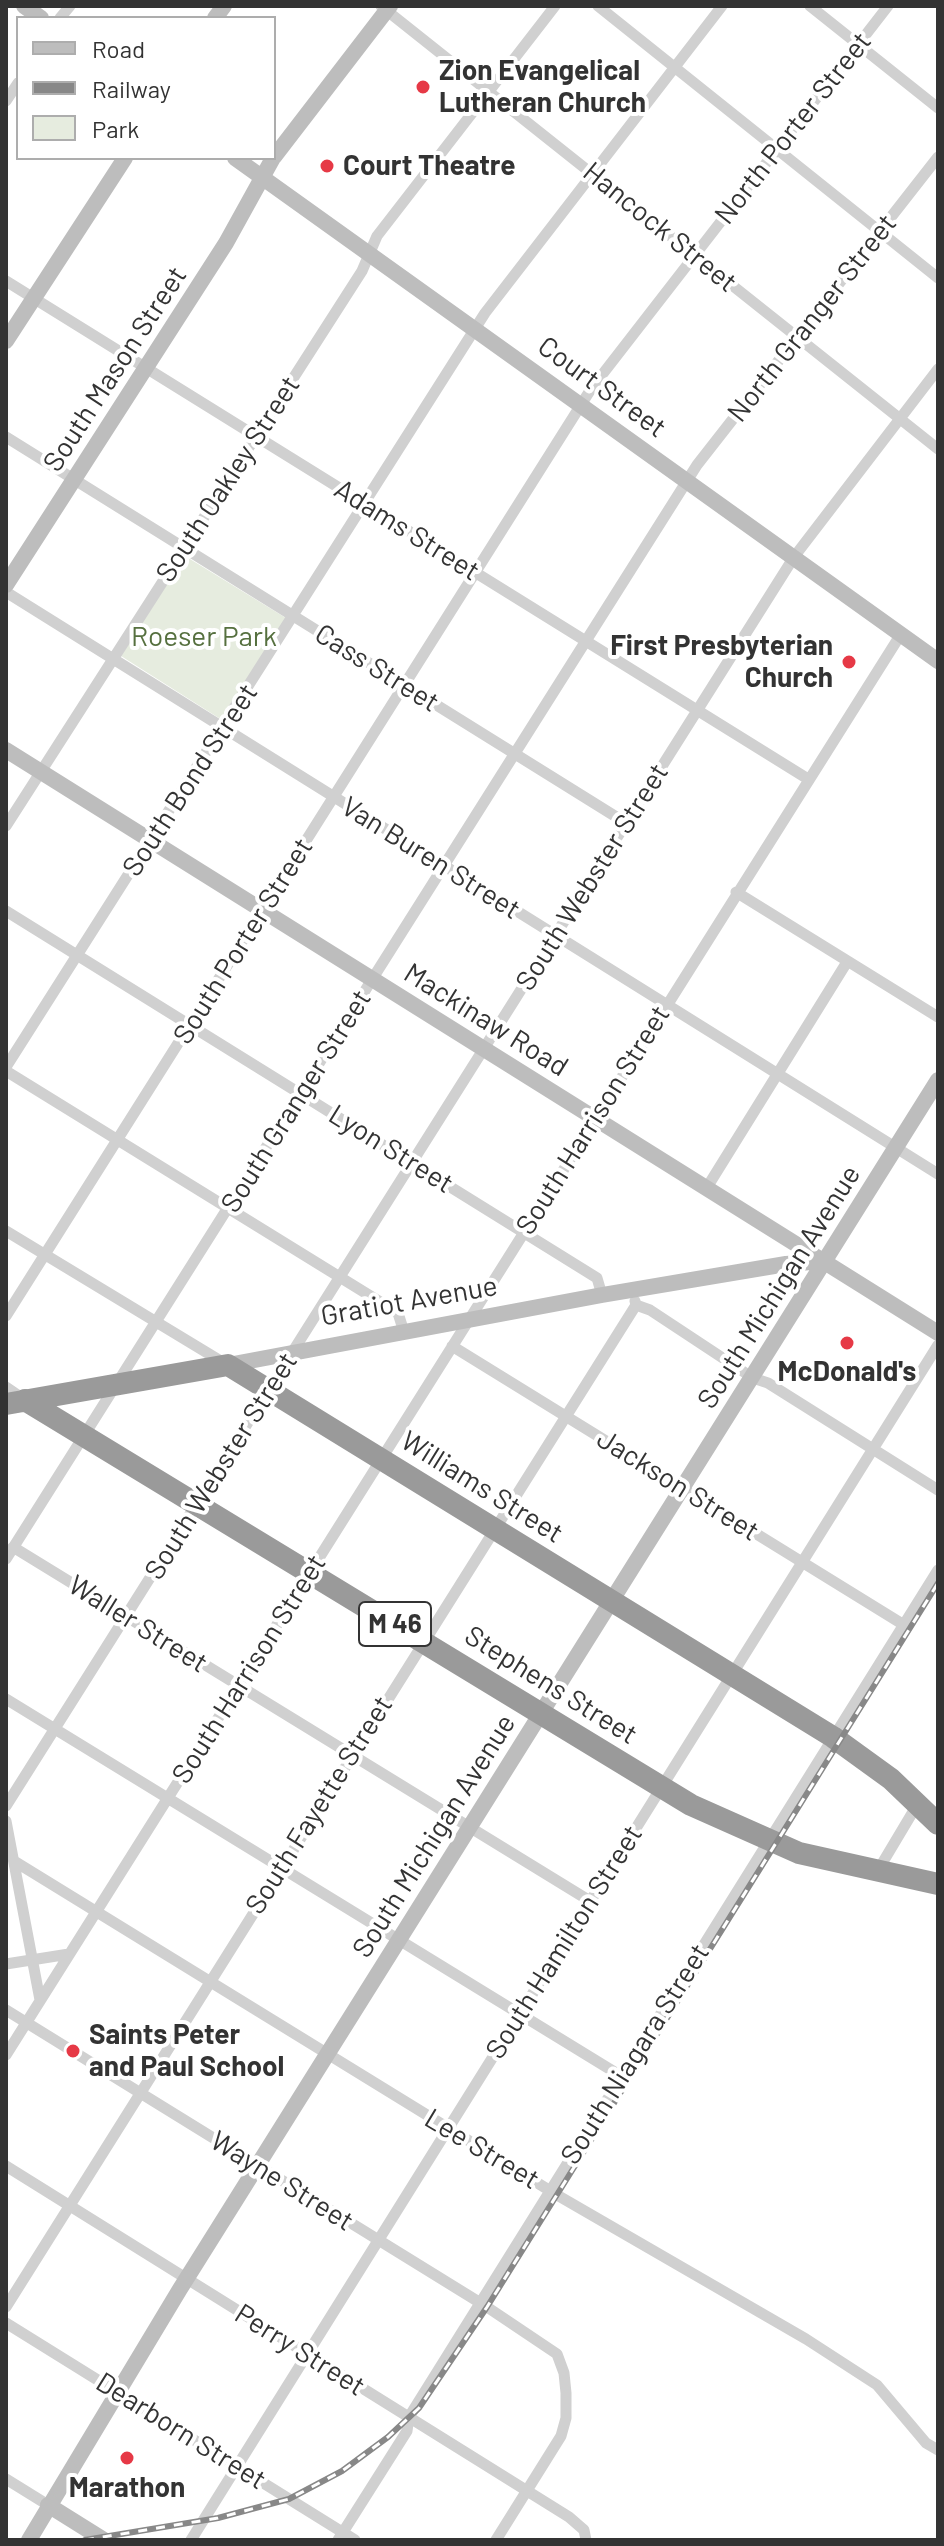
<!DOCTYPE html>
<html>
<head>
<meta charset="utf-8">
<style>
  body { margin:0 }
  #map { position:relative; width:944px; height:2546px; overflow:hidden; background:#fff; font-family:Barlow,sans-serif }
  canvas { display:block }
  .frame { position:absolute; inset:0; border:8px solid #333; pointer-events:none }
  .legend { position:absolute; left:16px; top:16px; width:260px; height:144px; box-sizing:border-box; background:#fff; border:2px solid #adadad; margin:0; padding:10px 14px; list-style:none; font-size:24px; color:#333 }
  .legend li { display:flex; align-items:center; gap:16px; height:40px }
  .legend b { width:40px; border:2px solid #adadad }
</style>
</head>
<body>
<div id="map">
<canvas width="944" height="2546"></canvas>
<div class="frame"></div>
<ul class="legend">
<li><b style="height:10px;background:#bdbdbd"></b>Road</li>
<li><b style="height:10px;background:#888"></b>Railway</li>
<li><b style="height:22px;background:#e6ecdf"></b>Park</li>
</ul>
</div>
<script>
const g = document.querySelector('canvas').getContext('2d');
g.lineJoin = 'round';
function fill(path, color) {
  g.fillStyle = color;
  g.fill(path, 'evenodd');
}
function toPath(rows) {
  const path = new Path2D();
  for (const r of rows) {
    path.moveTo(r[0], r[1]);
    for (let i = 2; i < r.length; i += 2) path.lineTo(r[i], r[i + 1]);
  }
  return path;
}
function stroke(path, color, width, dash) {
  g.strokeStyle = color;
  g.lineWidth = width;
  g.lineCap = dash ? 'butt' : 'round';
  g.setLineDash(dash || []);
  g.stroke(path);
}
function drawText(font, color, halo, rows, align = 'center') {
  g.font = font + ' Barlow,sans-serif';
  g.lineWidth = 8;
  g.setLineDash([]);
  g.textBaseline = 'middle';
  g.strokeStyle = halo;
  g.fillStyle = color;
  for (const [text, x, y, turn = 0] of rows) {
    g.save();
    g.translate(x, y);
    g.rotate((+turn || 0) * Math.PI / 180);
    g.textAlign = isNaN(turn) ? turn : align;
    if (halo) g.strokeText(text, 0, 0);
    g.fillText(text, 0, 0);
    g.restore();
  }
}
fill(toPath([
  [185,556,286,618,222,720,121,656]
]), '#e6ecdf');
stroke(toPath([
  [381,6,938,449],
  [598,6,938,278],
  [810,6,938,108],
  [60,18,70,6],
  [6,101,18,83],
  [6,281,808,779],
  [6,437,626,823],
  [6,592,938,1174],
  [6,826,362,271,377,236,555,6],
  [736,892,938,1017],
  [6,911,597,1278,602,1295],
  [6,1067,485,313,722,6],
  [6,1071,398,1313,404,1332],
  [706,1189,847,962],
  [6,1231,224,1363],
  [635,1301,636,1305,650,1310,753,1378,768,1383,938,1490],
  [6,1316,591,389,888,6],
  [452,1346,904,1625],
  [6,1387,25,1400],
  [13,1547,590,1901],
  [6,1559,697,465,938,157],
  [6,1699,621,2076],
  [6,1806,794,557,938,369],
  [6,1821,40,2000],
  [14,1861,557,2195,806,2339,877,2385,926,2443,938,2450],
  [877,1872,917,1805],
  [6,1964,69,1954],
  [6,2010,487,2307,557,2354,564,2373,566,2393,566,2418,561,2436,496,2540],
  [6,2055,901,634],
  [6,2166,569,2517,584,2530,586,2540],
  [6,2307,636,1305],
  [6,2323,355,2540],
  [6,2479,48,2505],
  [191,2540,938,1345],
  [338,2540,407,2431,409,2417,938,1570]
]), '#d0d0d0', 11);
stroke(toPath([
  [24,6,41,18],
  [215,18,224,6],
  [274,157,390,6],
  [235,158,938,661],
  [6,341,125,158],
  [6,585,226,243,273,158],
  [6,750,938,1333],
  [228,1365,602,1295,786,1264,824,1261],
  [48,2505,104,2540],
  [29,2540,180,2289,938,1080]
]), '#bdbdbd', 16);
stroke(toPath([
  [25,1400,691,1805,799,1853,938,1884],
  [6,1404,228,1365,833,1737,891,1779,938,1824]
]), '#9a9a9a', 22);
const rail = toPath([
  [85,2540,218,2518,289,2499,342,2471,388,2437,419,2408,487,2307,938,1583]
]);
stroke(rail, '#888', 6);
stroke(rail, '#fff', 3, [9]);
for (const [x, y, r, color] of [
  [423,87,8,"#e63946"],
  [327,166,8,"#e63946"],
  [849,662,8,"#e63946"],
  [847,1343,8,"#e63946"],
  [73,2051,8,"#e63946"],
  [127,2458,8,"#e63946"]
]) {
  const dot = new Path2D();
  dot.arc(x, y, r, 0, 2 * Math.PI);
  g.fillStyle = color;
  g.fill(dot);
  stroke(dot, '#fff', 3);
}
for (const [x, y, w] of [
  [395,1624,72]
]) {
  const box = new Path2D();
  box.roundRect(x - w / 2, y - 22, w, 44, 6);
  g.fillStyle = '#fff';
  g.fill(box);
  stroke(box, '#333', 2);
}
drawText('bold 26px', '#333', null, [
  ["M 46",395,1624]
]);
drawText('bold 28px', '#333', '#fff', [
  ["Zion Evangelical",439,71],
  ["Lutheran Church",439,103],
  ["Court Theatre",343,166],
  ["First Presbyterian",833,646,"right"],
  ["Church",833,678,"right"],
  ["McDonald's",847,1372,"center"],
  ["Saints Peter",89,2035],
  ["and Paul School",89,2067],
  ["Marathon",127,2488,"center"]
], 'left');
drawText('28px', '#333', '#fff', [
  ["North Porter Street",793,128,-52],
  ["Hancock Street",660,227,39],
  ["North Granger Street",812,318,-52],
  ["South Mason Street",115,369,-57],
  ["Court Street",602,387,36],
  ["South Oakley Street",228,479,-57],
  ["Adams Street",407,530,32],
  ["Cass Street",377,668,32],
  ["South Bond Street",190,780,-57],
  ["Van Buren Street",431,858,32],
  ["South Webster Street",592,877,-58],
  ["South Porter Street",243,941,-58],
  ["Mackinaw Road",486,1020,32],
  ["South Granger Street",296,1101,-58],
  ["South Harrison Street",593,1120,-58],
  ["Lyon Street",391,1149,32],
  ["South Michigan Avenue",779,1287,-58],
  ["Gratiot Avenue",409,1301,-10],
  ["South Webster Street",221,1466,-58],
  ["Jackson Street",678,1485,32],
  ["Williams Street",482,1487,32],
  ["Waller Street",138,1624,32],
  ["South Harrison Street",249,1669,-58],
  ["Stephens Street",551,1685,32],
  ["South Fayette Street",319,1805,-58],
  ["South Michigan Avenue",434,1836,-58],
  ["South Hamilton Street",564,1942,-58],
  ["South Niagara Street",635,2054,-58],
  ["Lee Street",482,2149,31],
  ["Wayne Street",282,2181,32],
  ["Perry Street",300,2350,32],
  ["Dearborn Street",181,2431,32]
]);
drawText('28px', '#56703f', '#fff', [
  ["Roeser Park",204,637]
]);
</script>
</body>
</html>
